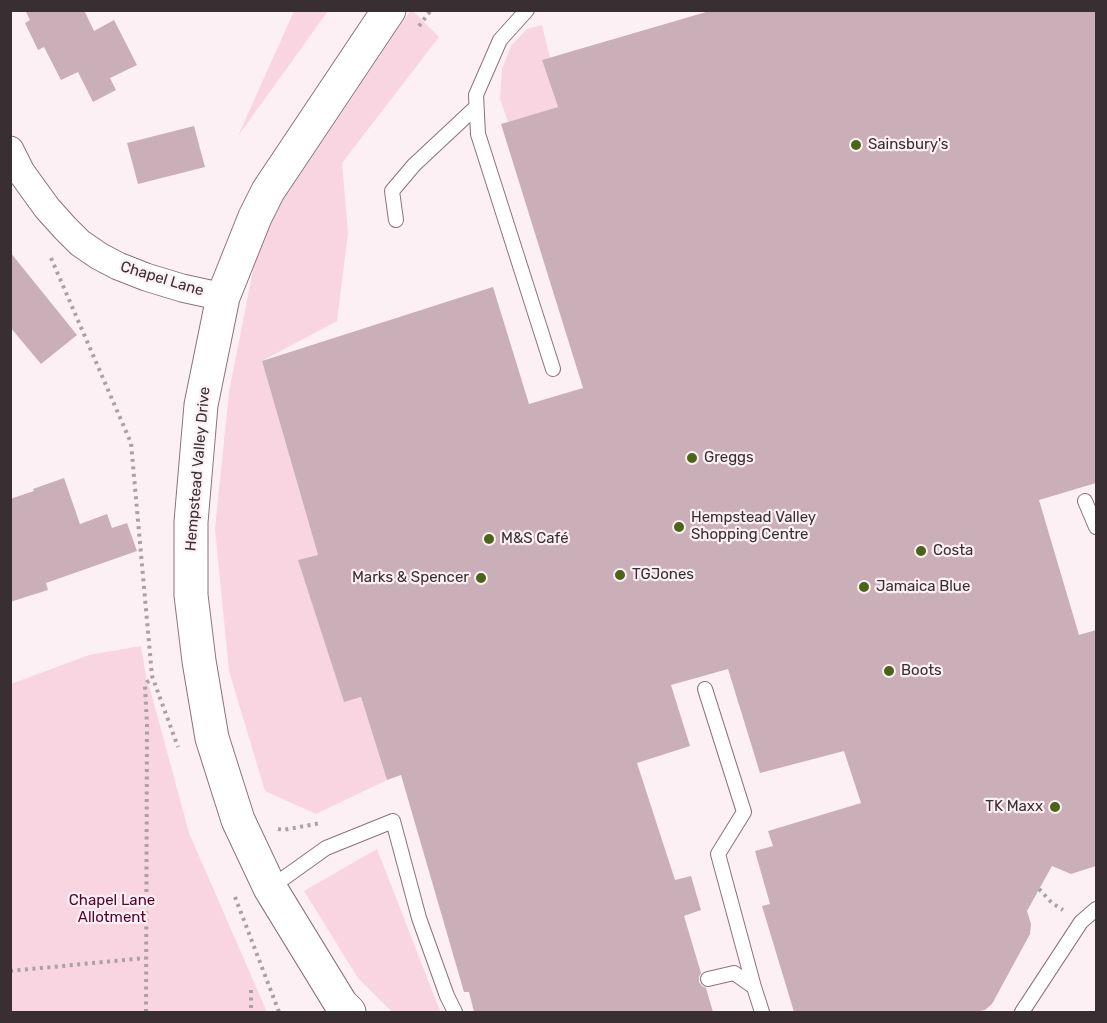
<!DOCTYPE html>
<html>
<head>
<meta charset="utf-8">
<style>
  body { margin:0 }
  #map { position:relative; width:1107px; height:1023px; overflow:hidden; background:#fcf0f4; font-family:Rubik,sans-serif }
  canvas { display:block }
  .frame { position:absolute; inset:0; border:12px solid #392e31; pointer-events:none }
</style>
</head>
<body>
<div id="map">
<canvas width="1107" height="1023"></canvas>
<div class="frame"></div>
</div>
<script>
const g = document.querySelector('canvas').getContext('2d');
g.lineJoin = 'round';
function fill(path, color) {
  g.fillStyle = color;
  g.fill(path, 'evenodd');
}
function toPath(rows) {
  const path = new Path2D();
  for (const r of rows) {
    path.moveTo(r[0], r[1]);
    for (let i = 2; i < r.length; i += 2) path.lineTo(r[i], r[i + 1]);
  }
  return path;
}
function stroke(path, color, width, dash) {
  g.strokeStyle = color;
  g.lineWidth = width;
  g.lineCap = dash ? 'butt' : 'round';
  g.setLineDash(dash || []);
  g.stroke(path);
}
function drawText(font, color, halo, rows, align = 'center') {
  g.font = font + ' Rubik,sans-serif';
  g.lineWidth = 4.5;
  g.setLineDash([]);
  g.textBaseline = 'middle';
  g.strokeStyle = halo;
  g.fillStyle = color;
  for (const [text, x, y, turn = 0] of rows) {
    g.save();
    g.translate(x, y);
    g.rotate((+turn || 0) * Math.PI / 180);
    g.textAlign = isNaN(turn) ? turn : align;
    if (halo) g.strokeText(text, 0, 0);
    g.fillText(text, 0, 0);
    g.restore();
  }
}
fill(toPath([
  [294,10,328,11,238,136,294,11],
  [410,11,413,11,439,37,342,163,348,233,337,321,262,361,318,555,299,561,344,701,361,697,387,780,316,814,265,791,229,671,215,529,229,392,260,235],
  [542,25,550,58,542,60,558,107,508,122,500,99,502,69,511,46,527,29],
  [141,646,147,682,150,689,189,833,267,1012,11,1012,11,684,89,655],
  [377,849,438,1006,441,1012,392,1012,358,978,304,891]
]), '#f9d5e1');
fill(toPath([
  [25,10,84,10,94,31,114,20,137,65,110,78,116,90,93,102,78,72,61,80,44,47,38,50,25,23,30,20],
  [713,10,1096,10,1096,483,1039,500,1079,635,1096,630,1096,866,1071,874,1052,866,1027,911,1031,924,1030,934,992,1004,985,1010,975,1012,794,1012,762,906,770,904,755,851,773,846,768,831,861,803,844,751,760,773,728,669,671,685,690,746,637,763,675,880,691,876,701,910,684,916,701,973,699,977,699,982,702,986,706,988,713,1012,474,1012,469,992,464,992,401,775,387,780,361,697,344,702,298,560,318,555,262,361,493,287,529,404,583,388,501,124,558,107,542,60],
  [194,126,205,167,138,184,127,143],
  [10,252,77,335,41,364,10,327],
  [64,478,80,524,107,514,112,528,127,523,137,551,46,583,48,590,10,602,10,499,34,491,33,489]
]), '#caafb8');
const service = toPath([
  [527,10,500,40,476,95,478,134,553,369],
  [396,220,392,191,414,165,476,107],
  [1085,501,1096,527],
  [705,689,744,812,718,854,754,987],
  [270,888,326,848,393,821,419,918,447,996,455,1012],
  [708,979,734,973,754,987,762,1012],
  [1022,1012,1081,922,1096,909]
]);
const minor = toPath([
  [10,150,21,172,47,208,65,228,80,243,99,256,118,266,146,277,182,288,223,297]
]);
const tertiary = toPath([
  [349,1012,341,1004,270,888,238,820,212,738,199,661,191,595,191,522,201,405,223,297,255,217,268,191,389,10]
]);
stroke(service, '#8c727b', 16);
stroke(minor, '#8c727b', 29);
stroke(tertiary, '#8c727b', 35);
stroke(toPath([
  [419,26,431,10],
  [51,258,131,443,152,676,178,747],
  [278,829,283,830,321,823],
  [1039,889,1052,903,1063,910],
  [235,897,279,1012],
  [10,971,145,958],
  [251,990,251,1012],
  [146,1012,147,725,145,686,147,682,153,680]
]), '#aba0a3', 4, [3, 4.5]);
stroke(service, '#fff', 14);
stroke(minor, '#fff', 27);
stroke(tertiary, '#fff', 33);
for (const [x, y, r, color] of [
  [856,145,6,"#4a6517"],
  [692,458,6,"#4a6517"],
  [679,527,6,"#4a6517"],
  [489,539,6,"#4a6517"],
  [921,551,6,"#4a6517"],
  [620,575,6,"#4a6517"],
  [481,578,6,"#4a6517"],
  [864,587,6,"#4a6517"],
  [889,671,6,"#4a6517"],
  [1055,807,6,"#4a6517"]
]) {
  const dot = new Path2D();
  dot.arc(x, y, r, 0, 2 * Math.PI);
  g.fillStyle = color;
  g.fill(dot);
  stroke(dot, '#fcf0f4', 2);
}
drawText('15px', '#392e31', '#fcf0f4', [
  ["Sainsbury's",868,145],
  ["Greggs",704,458],
  ["Hempstead Valley",691,518],
  ["Shopping Centre",691,535],
  ["M&S Café",501,539],
  ["Costa",933,551],
  ["TGJones",632,575],
  ["Marks & Spencer",469,578,"right"],
  ["Jamaica Blue",876,587],
  ["Boots",901,671],
  ["TK Maxx",1043,807,"right"]
], 'left');
drawText('15px', '#392e31', '#fcf0f4', [
  ["Chapel Lane",162,279,17],
  ["Hempstead Valley Drive",198,469,-85]
]);
drawText('15px', '#57002f', '#fcf0f4', [
  ["Chapel Lane",112,901],
  ["Allotment",112,918]
]);
</script>
</body>
</html>
